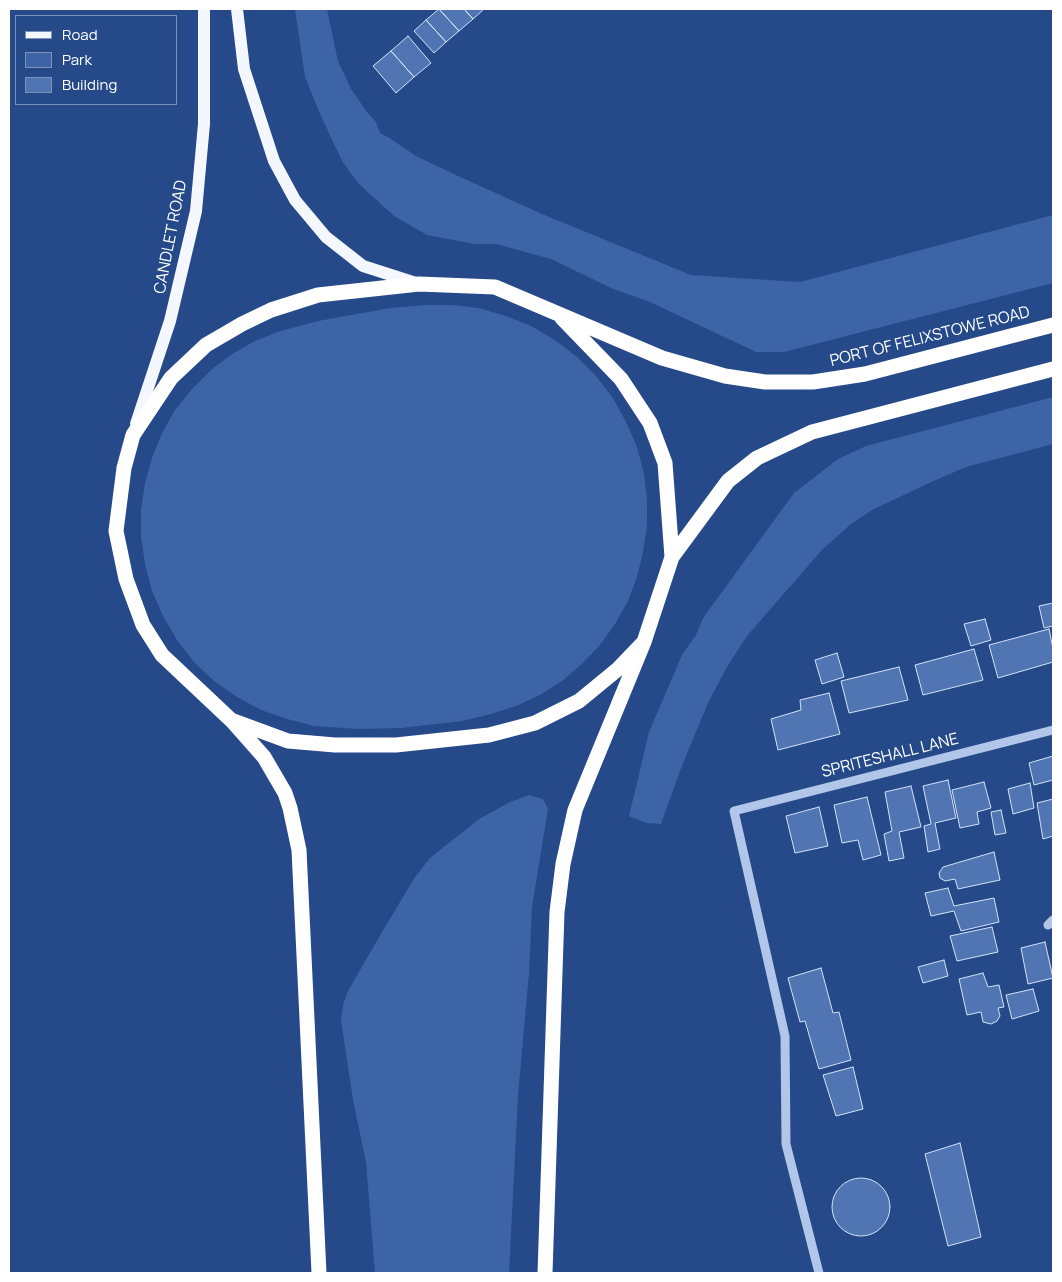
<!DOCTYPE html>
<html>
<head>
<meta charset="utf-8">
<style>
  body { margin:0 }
  #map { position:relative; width:1062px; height:1282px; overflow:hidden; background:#254989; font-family:Manrope,sans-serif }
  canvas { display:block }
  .frame { position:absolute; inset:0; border:10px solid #fff; pointer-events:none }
  .legend { position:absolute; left:15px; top:15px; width:162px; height:90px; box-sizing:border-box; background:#254989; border:1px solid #7c92b8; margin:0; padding:6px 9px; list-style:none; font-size:15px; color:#fff }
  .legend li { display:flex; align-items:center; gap:10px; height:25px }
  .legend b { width:25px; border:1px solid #7c92b8 }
</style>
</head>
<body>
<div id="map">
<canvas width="1062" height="1282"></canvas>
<div class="frame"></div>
<ul class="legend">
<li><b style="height:6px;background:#f4f7fe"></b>Road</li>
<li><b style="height:14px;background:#3c64a7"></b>Park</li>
<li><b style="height:14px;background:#5175b2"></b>Building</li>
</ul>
</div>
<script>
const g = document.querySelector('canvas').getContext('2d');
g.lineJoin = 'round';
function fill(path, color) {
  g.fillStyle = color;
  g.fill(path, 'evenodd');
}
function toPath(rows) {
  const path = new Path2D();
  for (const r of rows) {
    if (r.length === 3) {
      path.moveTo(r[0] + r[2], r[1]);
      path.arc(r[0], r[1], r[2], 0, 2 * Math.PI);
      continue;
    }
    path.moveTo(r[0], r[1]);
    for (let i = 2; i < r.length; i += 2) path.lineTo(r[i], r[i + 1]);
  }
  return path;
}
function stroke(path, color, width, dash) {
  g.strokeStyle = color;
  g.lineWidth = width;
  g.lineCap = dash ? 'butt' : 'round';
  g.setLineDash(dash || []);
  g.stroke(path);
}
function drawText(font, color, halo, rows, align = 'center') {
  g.font = font + ' Manrope,sans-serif';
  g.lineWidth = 4;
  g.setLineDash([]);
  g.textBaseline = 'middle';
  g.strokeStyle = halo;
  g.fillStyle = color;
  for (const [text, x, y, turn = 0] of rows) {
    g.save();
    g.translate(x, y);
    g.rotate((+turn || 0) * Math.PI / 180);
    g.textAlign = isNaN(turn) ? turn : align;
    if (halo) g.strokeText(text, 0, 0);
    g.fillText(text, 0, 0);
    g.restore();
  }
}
fill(toPath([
  [295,9,327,9,338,61,351,89,367,112,376,122,380,133,388,137,416,156,456,175,542,214,691,275,800,282,1053,215,1053,283,784,352,756,352,650,302,611,288,551,259,496,244,475,244,427,235,394,216,358,183,342,161,320,114,305,77],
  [425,305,452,305,479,308,506,316,531,326,555,340,577,357,596,376,613,398,626,422,637,447,644,474,647,500,647,526,643,552,637,577,628,601,615,624,600,645,582,664,562,681,540,695,516,706,491,714,462,721,402,728,358,729,314,726,287,719,261,710,237,697,214,681,194,662,177,640,163,616,152,591,145,564,141,537,141,510,145,483,152,458,162,433,175,410,192,389,211,370,232,354,255,341,280,331,318,321,390,308],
  [1053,397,1053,444,966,467,929,483,872,510,851,524,822,550,747,636,727,667,708,703,683,763,661,824,647,823,629,816,649,732,682,655,696,635,703,618,794,493,838,459,866,446],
  [529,795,543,799,548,809,532,907,529,973,518,1096,509,1273,375,1273,366,1162,353,1100,341,1020,343,1005,348,991,382,932,415,877,430,858,479,819,510,802]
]), '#3c64a7');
const building = toPath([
  [439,9,464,9,473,19,459,31,439,9],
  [439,9,459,31,446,42,426,20,439,9],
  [464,9,484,9,473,19,464,9],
  [426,20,446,42,434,53,414,31,426,20],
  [408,36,431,63,414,77,391,51,408,36],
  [391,51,414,77,396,93,373,66,391,51],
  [1053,603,1053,626,1044,628,1039,606,1053,603],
  [985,619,991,640,971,646,964,624,985,619],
  [1049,629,1053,649,1053,662,998,678,989,645,1049,629],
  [974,649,983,680,923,695,915,665,974,649],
  [837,653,844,677,822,684,815,660,837,653],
  [899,667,908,700,849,713,841,681,899,667],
  [829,693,840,734,778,750,771,719,801,710,800,700,829,693],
  [1053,756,1053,780,1034,785,1029,763,1053,756],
  [948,780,956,818,935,823,940,849,928,852,924,826,931,824,923,786,948,780],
  [984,782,991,808,977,812,979,824,960,828,952,790,984,782],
  [1030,783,1034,808,1013,814,1008,789,1030,783],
  [911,786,921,827,899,832,904,858,889,861,884,834,892,831,885,792,911,786],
  [867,797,881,855,863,860,858,840,842,843,834,805,867,797],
  [1053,799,1053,836,1043,839,1037,803,1053,799],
  [819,807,828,846,795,853,786,816,819,807],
  [1001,810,1006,833,995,835,991,812,1001,810],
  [994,852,1000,880,958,889,955,879,945,881,940,878,939,873,943,867,994,852],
  [948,888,954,906,994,898,999,922,961,931,954,911,931,916,925,893,948,888],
  [992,927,998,952,957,961,950,936,992,927],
  [1045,942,1053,978,1028,984,1021,948,1045,942],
  [944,960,948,976,923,983,918,967,944,960],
  [821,968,833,1013,839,1012,851,1060,819,1069,805,1021,800,1022,788,978,821,968],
  [983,973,988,987,999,985,1004,1007,998,1008,1000,1016,997,1021,991,1024,983,1022,981,1012,967,1015,959,979,983,973],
  [1033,989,1039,1011,1012,1019,1006,995,1033,989],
  [853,1067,863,1109,836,1116,823,1075,853,1067],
  [960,1143,981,1237,948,1246,925,1154,960,1143],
  [861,1207,29]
]);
fill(building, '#5175b2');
stroke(building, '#d5e2f7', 1);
stroke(toPath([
  [1048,925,1053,920],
  [819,1273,786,1144,785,1036,734,811,1053,730]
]), '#b1c6e9', 9);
stroke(toPath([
  [237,9,244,69,274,161,295,200,326,237,363,266,416,283],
  [136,424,170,321,196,211,204,124,204,9]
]), '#f4f7fe', 12);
stroke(toPath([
  [672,557,728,481,757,458,812,432,1053,369],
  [644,642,618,669,579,701,535,723,489,735,396,745,335,745,288,741,231,720,162,655,143,625,126,579,116,531,124,468,133,435,171,378,206,345,242,324,271,310,318,295,419,284,495,287,662,358,725,376,765,382,813,382,865,374,1053,325],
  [233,722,264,757,285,793,290,808,299,850,319,1273],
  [545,1273,557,912,563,864,575,810,644,642,672,557,665,463,650,423,621,379,562,318]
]), '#fff', 15);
drawText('16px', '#fff', '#254989', [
  ["CANDLET ROAD",171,237,-79],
  ["PORT OF FELIXSTOWE ROAD",930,337,-14],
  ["SPRITESHALL LANE",890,756,-14]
]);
</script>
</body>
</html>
